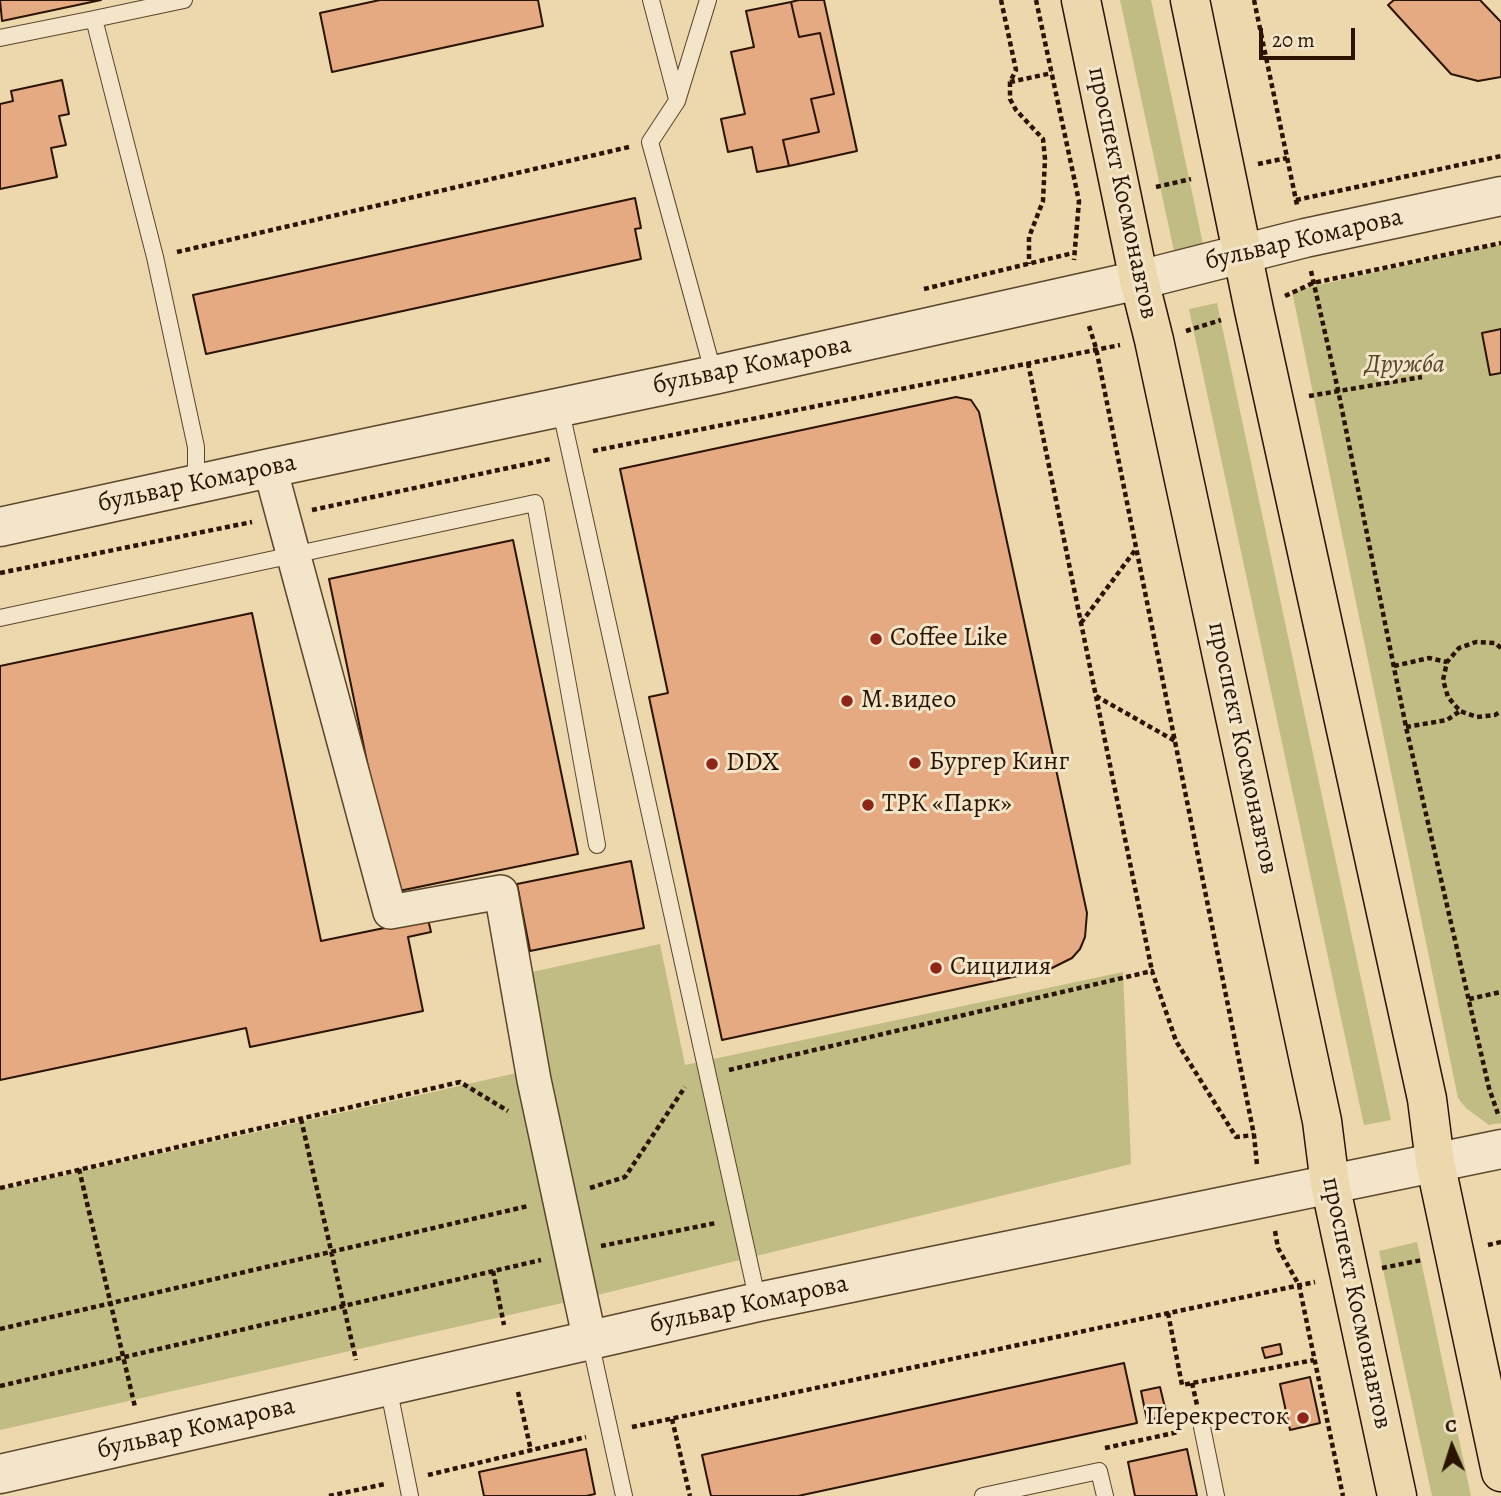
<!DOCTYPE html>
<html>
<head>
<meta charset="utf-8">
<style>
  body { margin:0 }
  #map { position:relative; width:1501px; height:1496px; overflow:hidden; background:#edd7ac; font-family:Alegreya,serif }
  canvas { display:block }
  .north { position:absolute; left:1417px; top:1412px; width:70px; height:70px; -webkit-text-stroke:5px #f3e5c9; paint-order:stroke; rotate:357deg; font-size:19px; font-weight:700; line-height:28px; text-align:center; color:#2a1400 }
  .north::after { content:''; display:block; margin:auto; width:24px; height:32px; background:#2a1400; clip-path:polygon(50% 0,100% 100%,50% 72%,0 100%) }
  .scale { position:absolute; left:1259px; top:28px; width:96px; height:32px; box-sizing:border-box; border:4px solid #2a1400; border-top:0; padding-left:9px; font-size:21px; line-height:24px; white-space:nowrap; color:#2a1400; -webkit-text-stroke:5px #f3e5c9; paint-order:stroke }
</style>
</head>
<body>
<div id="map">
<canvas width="1501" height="1496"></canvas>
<div class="north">С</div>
<div class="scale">20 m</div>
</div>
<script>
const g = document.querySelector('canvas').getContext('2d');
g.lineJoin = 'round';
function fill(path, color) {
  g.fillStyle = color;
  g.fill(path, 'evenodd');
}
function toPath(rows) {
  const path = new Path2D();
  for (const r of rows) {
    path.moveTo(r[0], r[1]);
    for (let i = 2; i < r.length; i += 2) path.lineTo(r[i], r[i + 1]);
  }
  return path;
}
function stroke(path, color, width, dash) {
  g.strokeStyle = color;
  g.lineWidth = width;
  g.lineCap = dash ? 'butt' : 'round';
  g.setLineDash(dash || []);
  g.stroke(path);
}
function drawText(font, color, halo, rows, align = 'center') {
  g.font = font + ' Alegreya,serif';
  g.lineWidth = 6;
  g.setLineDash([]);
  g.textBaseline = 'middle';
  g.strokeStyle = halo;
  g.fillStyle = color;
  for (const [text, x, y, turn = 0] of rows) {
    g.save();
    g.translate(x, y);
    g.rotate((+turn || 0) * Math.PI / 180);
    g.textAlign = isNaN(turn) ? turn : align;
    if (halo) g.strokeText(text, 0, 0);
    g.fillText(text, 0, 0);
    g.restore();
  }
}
fill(toPath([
  [1120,0,1151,0,1203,244,1174,251],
  [1501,244,1501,1123,1489,1125,1466,1108,1458,1098,1292,291],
  [1217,303,1391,1120,1364,1125,1189,309],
  [660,944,685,1065,1123,972,1131,1164,589,1297,0,1430,0,1190,521,1072,500,979],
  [1417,1242,1471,1496,1432,1496,1379,1251]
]), '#c0bc84');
const building = toPath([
  [0,0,101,0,2,21,0,0],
  [380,0,538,0,543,26,332,72,320,13,380,0],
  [799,0,824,0,857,151,789,166,783,140,819,132,811,99,834,94,820,33,799,37,791,2,799,0],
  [1394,0,1480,0,1501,22,1501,77,1478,81,1451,74,1388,5,1394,0],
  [791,2,799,37,820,33,834,94,811,99,819,132,783,140,789,166,757,172,752,147,728,152,721,119,745,114,731,52,754,47,746,11,791,2],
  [62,80,69,114,59,116,66,145,51,148,57,177,0,189,0,104,13,101,11,91,62,80],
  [635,198,641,228,635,229,641,259,206,354,193,295,635,198],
  [1501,329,1501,373,1490,375,1482,333,1501,329],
  [956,397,971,400,979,412,1087,913,1085,937,1080,949,1072,958,1050,969,722,1040,649,697,668,693,620,469,956,397],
  [513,540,578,854,394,892,329,579,513,540],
  [252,613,321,941,428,919,431,932,408,937,423,1011,250,1047,246,1028,0,1080,0,666,252,613],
  [631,861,644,928,530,951,517,884,631,861],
  [1280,1344,1282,1354,1265,1358,1262,1348,1280,1344],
  [1124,1363,1137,1423,798,1496,711,1496,702,1455,1124,1363],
  [1310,1377,1320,1423,1290,1430,1280,1384,1310,1377],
  [1160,1387,1167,1416,1147,1420,1141,1391,1160,1387],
  [586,1449,595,1494,586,1496,484,1496,479,1472,586,1449],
  [1187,1449,1197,1496,1135,1496,1128,1462,1187,1449]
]);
fill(building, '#e5aa82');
stroke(building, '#2a1400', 2);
const service = toPath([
  [651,0,677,99],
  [708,0,677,101,650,142,714,375],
  [94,19,184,0],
  [0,38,94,19,155,257,196,447,196,485],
  [560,407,758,1302],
  [0,618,535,503,597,845],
  [590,1341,624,1496],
  [388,1386,410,1496],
  [1202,1427,1216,1496],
  [983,1496,1099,1471,1105,1496]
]);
const minor = toPath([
  [270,468,390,912,501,892,534,1080,590,1341]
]);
const tertiary = toPath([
  [0,527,270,468,714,375,1139,280,1305,238,1501,196],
  [0,1474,758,1302,1501,1149]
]);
const primary = toPath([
  [1081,0,1139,280,1154,340,1322,1121,1330,1184,1397,1496],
  [1190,0,1254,310,1427,1099,1435,1162,1501,1472]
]);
stroke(service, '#5b452b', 18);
stroke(minor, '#5b452b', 36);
stroke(tertiary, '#5b452b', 41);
stroke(primary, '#2a1400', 41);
stroke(toPath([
  [1001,0,1016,70,1010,82,1010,99,1016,110,1043,139,1045,159,1043,201,1029,237,1029,264],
  [1036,0,1079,201,1074,260],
  [1254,0,1297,205],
  [1010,82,1052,73],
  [1258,164,1287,158],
  [1156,187,1191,179],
  [1296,200,1501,156],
  [177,252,629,147],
  [1311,271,1338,390,1406,727,1489,1088,1499,1117],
  [924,289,1073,253],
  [1285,296,1313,283,1501,243],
  [1089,326,1096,348,1254,1135,1257,1165],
  [1186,331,1221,320],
  [1028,363,1152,971],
  [1309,396,1422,377],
  [593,451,1120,345],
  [312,510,550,459],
  [0,573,252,522],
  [1081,623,1136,549],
  [1501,648,1495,643,1476,642,1459,648,1447,662,1443,680,1448,697,1460,711,1477,717,1495,715,1501,711],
  [1394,666,1429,658,1447,662],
  [1096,696,1175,741],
  [1406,727,1447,720,1460,711],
  [1469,999,1501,992],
  [729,1070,1152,971,1176,1041,1236,1137,1254,1135],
  [301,1119,356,1360],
  [79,1169,135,1407],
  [0,1188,460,1082,508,1111],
  [590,1188,625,1177,685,1087],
  [1275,1231,1278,1248,1299,1285,1343,1496],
  [1488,1245,1501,1242],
  [601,1246,716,1223],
  [1382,1268,1422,1260],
  [493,1271,504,1325],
  [1168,1313,1182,1385,1314,1360],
  [0,1329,528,1206],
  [1192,1383,1197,1405],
  [0,1386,541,1260],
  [518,1392,531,1451],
  [672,1419,690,1496],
  [632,1427,1315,1282],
  [1105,1448,1178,1432],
  [428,1475,586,1437],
  [329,1496,385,1484]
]), '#2a1400', 4.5, [5, 3.5]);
stroke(service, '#f3e5c9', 16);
stroke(minor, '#f3e5c9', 33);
stroke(tertiary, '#f3e5c9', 38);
stroke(primary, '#edd7ac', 38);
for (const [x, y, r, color] of [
  [876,639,7,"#8f2418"],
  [847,701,7,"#8f2418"],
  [915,763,7,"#8f2418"],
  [712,764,7,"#8f2418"],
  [868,805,7,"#8f2418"],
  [936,968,7,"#8f2418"],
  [1303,1418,7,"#8f2418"]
]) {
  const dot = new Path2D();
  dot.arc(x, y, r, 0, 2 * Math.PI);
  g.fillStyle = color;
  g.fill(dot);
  stroke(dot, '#f3e5c9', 2.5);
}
drawText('26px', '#2a1400', '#f3e5c9', [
  ["проспект Космонавтов",1122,193,78],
  ["бульвар Комарова",1304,240,-13],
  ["бульвар Комарова",752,366,-12],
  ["бульвар Комарова",197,484,-12],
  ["проспект Космонавтов",1242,748,78],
  ["проспект Космонавтов",1356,1303,78],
  ["бульвар Комарова",749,1305,-12],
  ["бульвар Комарова",196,1429,-13]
]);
drawText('italic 26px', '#574628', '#f3e5c9', [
  ["Дружба",1405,366]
]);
drawText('26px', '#2a1400', '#f3e5c9', [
  ["Coffee Like",890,639],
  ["М.видео",861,701],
  ["Бургер Кинг",929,763],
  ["DDX",726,764],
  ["ТРК «Парк»",882,805],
  ["Сицилия",950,968],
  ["Перекресток",1289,1418,"right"]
], 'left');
</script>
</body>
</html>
